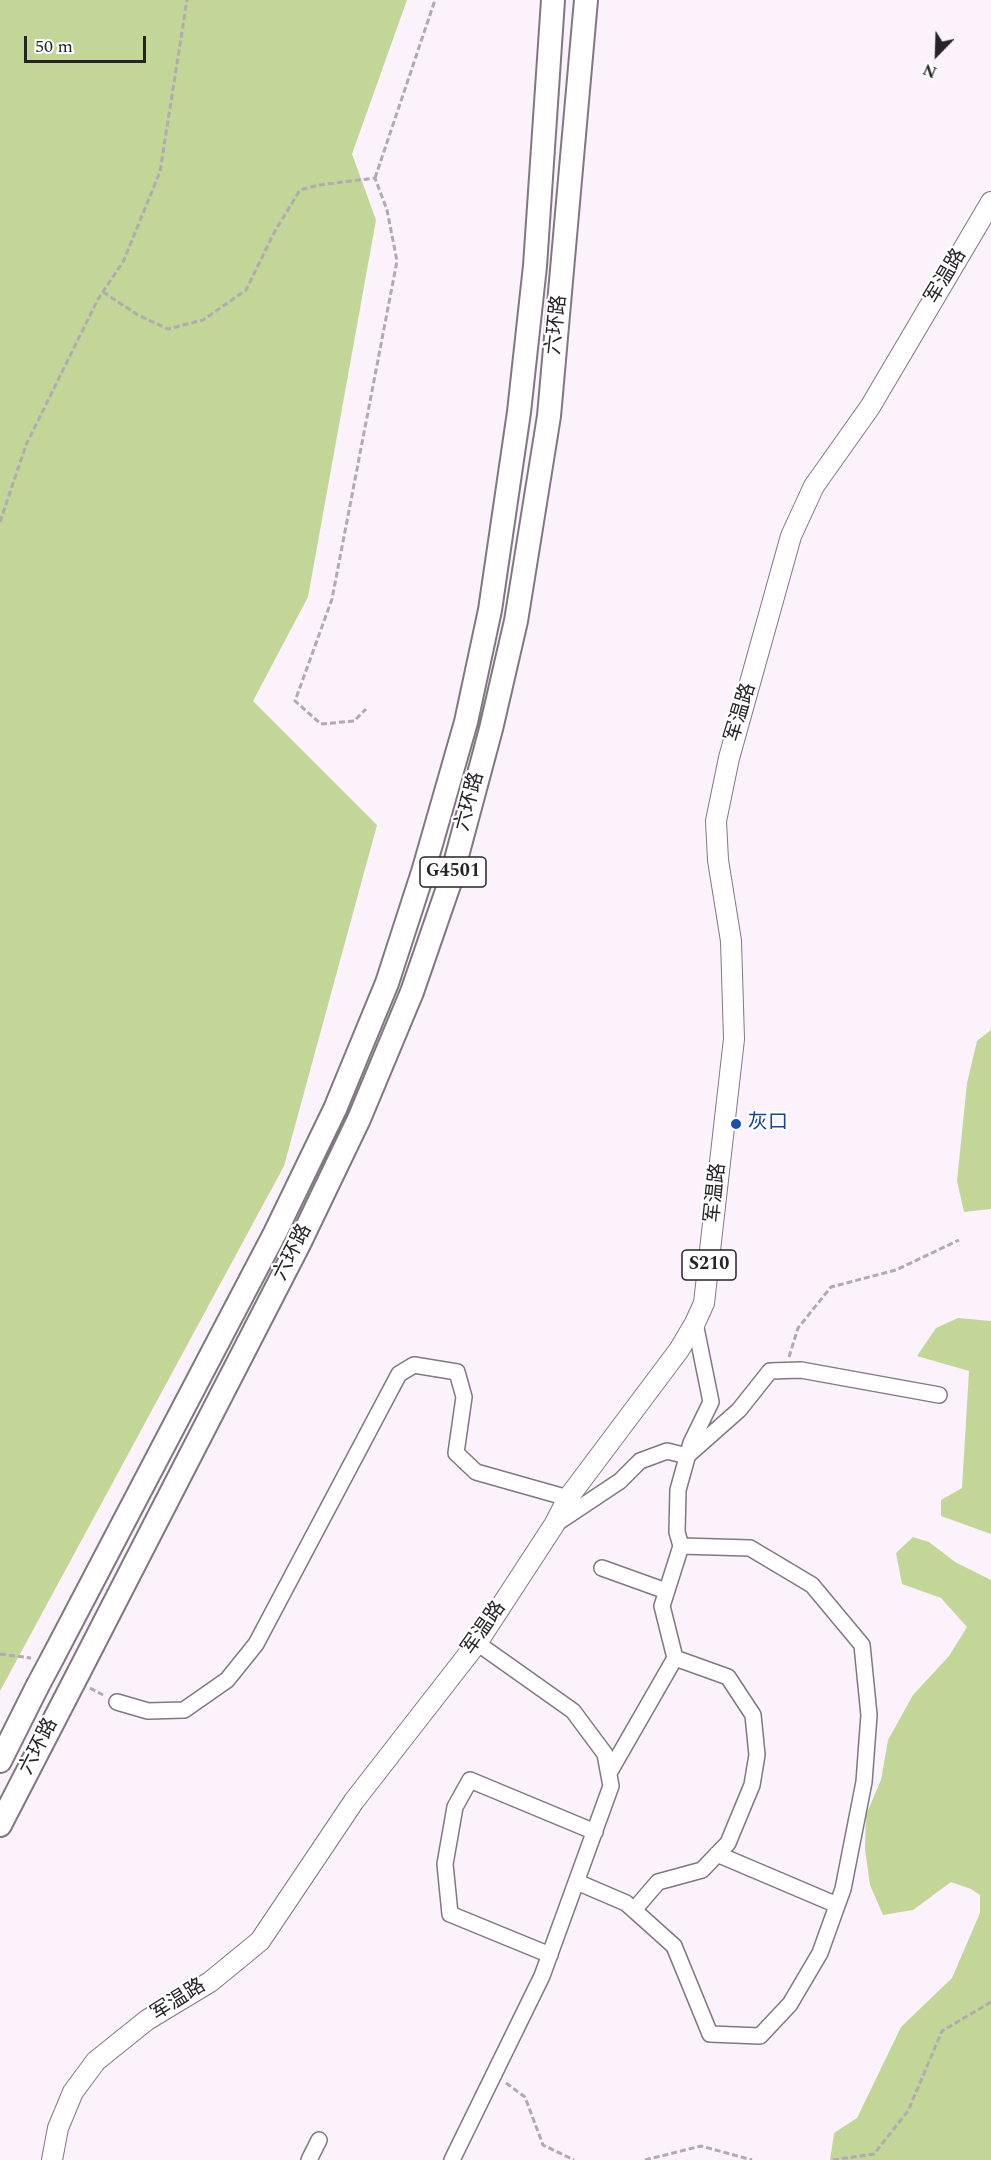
<!DOCTYPE html>
<html>
<head>
<meta charset="utf-8">
<style>
  body { margin:0 }
  #map { position:relative; width:991px; height:2160px; overflow:hidden; background:#fbf2fb; font-family:Spectral,serif }
  canvas { display:block }
  .north { position:absolute; left:907px; top:24px; width:60px; height:60px; -webkit-text-stroke:4px #fff; paint-order:stroke; rotate:203deg; font-size:16px; font-weight:700; line-height:24px; text-align:center; color:#262326 }
  .north::after { content:''; display:block; margin:auto; width:21px; height:27px; background:#262326; clip-path:polygon(50% 0,100% 100%,50% 72%,0 100%) }
  .scale { position:absolute; left:24px; top:36px; width:122px; height:27px; box-sizing:border-box; border:3px solid #262326; border-top:0; padding-left:8px; font-size:18px; line-height:21px; white-space:nowrap; color:#262326; -webkit-text-stroke:4px #fff; paint-order:stroke }
</style>
</head>
<body>
<div id="map">
<canvas width="991" height="2160"></canvas>
<div class="north">N</div>
<div class="scale">50 m</div>
</div>
<script>
const g = document.querySelector('canvas').getContext('2d');
g.lineJoin = 'round';
function fill(path, color) {
  g.fillStyle = color;
  g.fill(path, 'evenodd');
}
function toPath(rows) {
  const path = new Path2D();
  for (const r of rows) {
    path.moveTo(r[0], r[1]);
    for (let i = 2; i < r.length; i += 2) path.lineTo(r[i], r[i + 1]);
  }
  return path;
}
function stroke(path, color, width, dash) {
  g.strokeStyle = color;
  g.lineWidth = width;
  g.lineCap = dash ? 'butt' : 'round';
  g.setLineDash(dash || []);
  g.stroke(path);
}
function drawText(font, color, halo, rows, align = 'center') {
  g.font = font + ' Spectral,"Noto Sans SC",serif';
  g.lineWidth = 4.5;
  g.setLineDash([]);
  g.textBaseline = 'middle';
  g.strokeStyle = halo;
  g.fillStyle = color;
  for (const [text, x, y, turn = 0] of rows) {
    g.save();
    g.translate(x, y);
    g.rotate((+turn || 0) * Math.PI / 180);
    g.textAlign = isNaN(turn) ? turn : align;
    if (halo) g.strokeText(text, 0, 0);
    g.fillText(text, 0, 0);
    g.restore();
  }
}
fill(toPath([
  [0,0,407,0,352,154,376,220,308,597,253,701,377,825,284,1166,0,1691],
  [991,1030,991,1209,964,1212,957,1181,967,1083,977,1041],
  [958,1318,991,1321,991,1534,941,1516,941,1500,962,1488,969,1371,917,1356,936,1328],
  [913,1537,929,1542,955,1562,991,1580,991,2160,830,2160,834,2133,857,2118,901,2027,952,1978,980,1913,980,1895,971,1889,951,1882,913,1910,883,1915,870,1885,865,1849,866,1815,881,1780,888,1740,913,1695,949,1656,967,1627,941,1598,902,1584,896,1553]
]), '#c1d697');
const minor = toPath([
  [554,1525,620,1481,640,1461,667,1451,687,1456,739,1410,770,1371,801,1370,939,1395],
  [602,1568,666,1591],
  [117,1702,148,1711,184,1710,227,1680,256,1644,399,1374,414,1365,457,1372,464,1397,456,1453,476,1472,568,1498],
  [609,1773,675,1658,662,1606,681,1546,677,1532,678,1490,691,1443,711,1402,695,1323],
  [717,1854,837,1905],
  [577,1882,626,1903,674,1946,710,2034,760,2036,790,2004,820,1953,843,1889,864,1782,869,1715,862,1645,812,1585,750,1548,681,1546],
  [634,1910,658,1882,702,1870,728,1843,752,1785,757,1755,753,1715,728,1677,675,1658],
  [550,1955,450,1914,445,1864,455,1807,470,1780,595,1832],
  [309,2160,319,2140],
  [452,2160,542,1976,611,1786,605,1754,573,1711,477,1643]
]);
const major = toPath([
  [52,2160,58,2128,73,2092,96,2061,147,2020,210,1982,260,1941,354,1801,477,1643,554,1525,568,1498,679,1350,695,1323,704,1303,734,1039,731,941,718,860,716,821,729,758,791,536,814,486,870,407,991,202]
]);
const highway = toPath([
  [53,1657,275,1233,335,1109,387,983,423,872,466,722,490,610,519,412,535,266,553,0],
  [79,1672,299,1244,359,1119,412,992,450,882,491,729,516,621,549,416,586,0],
  [0,1761,37,1687],
  [0,1825,64,1701]
]);
stroke(minor, '#807880', 18);
stroke(major, '#807880', 22);
stroke(highway, '#807880', 26);
stroke(toPath([
  [375,178,435,0],
  [103,292,138,315,168,329,203,320,246,290,275,231,300,190,319,185,375,178,387,210,397,261,332,599,295,701,321,724,354,721,366,709],
  [0,522,26,445,98,299,123,262,160,172,187,0],
  [789,1357,798,1328,831,1287,896,1270,959,1240],
  [0,1654,31,1658],
  [90,1688,103,1695],
  [506,2083,525,2097,543,2145,574,2160],
  [645,2160,701,2146,752,2160],
  [833,2160,874,2154,908,2111,942,2031,991,2002]
]), '#b1aab1', 3, [6, 3]);
stroke(minor, '#fff', 15);
stroke(major, '#fff', 20);
stroke(highway, '#fff', 22);
const highwayBridge = toPath([
  [37,1687,53,1657],
  [64,1701,79,1672]
]);
stroke(highwayBridge, '#807880', 26, []);
stroke(highwayBridge, '#fff', 22);
for (const [x, y, r, color] of [
  [736,1124,6,"#1a4fb4"]
]) {
  const dot = new Path2D();
  dot.arc(x, y, r, 0, 2 * Math.PI);
  g.fillStyle = color;
  g.fill(dot);
  stroke(dot, '#fff', 2);
}
for (const [x, y, w] of [
  [453,872,66],
  [709,1265,54]
]) {
  const box = new Path2D();
  box.roundRect(x - w / 2, y - 15, w, 30, 4.5);
  g.fillStyle = '#fff';
  g.fill(box);
  stroke(box, '#262326', 1.5);
}
drawText('bold 18px', '#262326', null, [
  ["G4501",453,872],
  ["S210",709,1265]
]);
drawText('20px', '#262326', '#fff', [
  ["军温路",947,277,-59],
  ["六环路",558,325,-84],
  ["军温路",742,713,-73],
  ["六环路",471,802,-75],
  ["军温路",717,1193,-84],
  ["六环路",294,1253,-63],
  ["军温路",485,1629,-55],
  ["六环路",40,1747,-63],
  ["军温路",179,2001,-32]
]);
drawText('20px', '#164399', '#fff', [
  ["灰口",748,1124]
], 'left');
</script>
</body>
</html>
